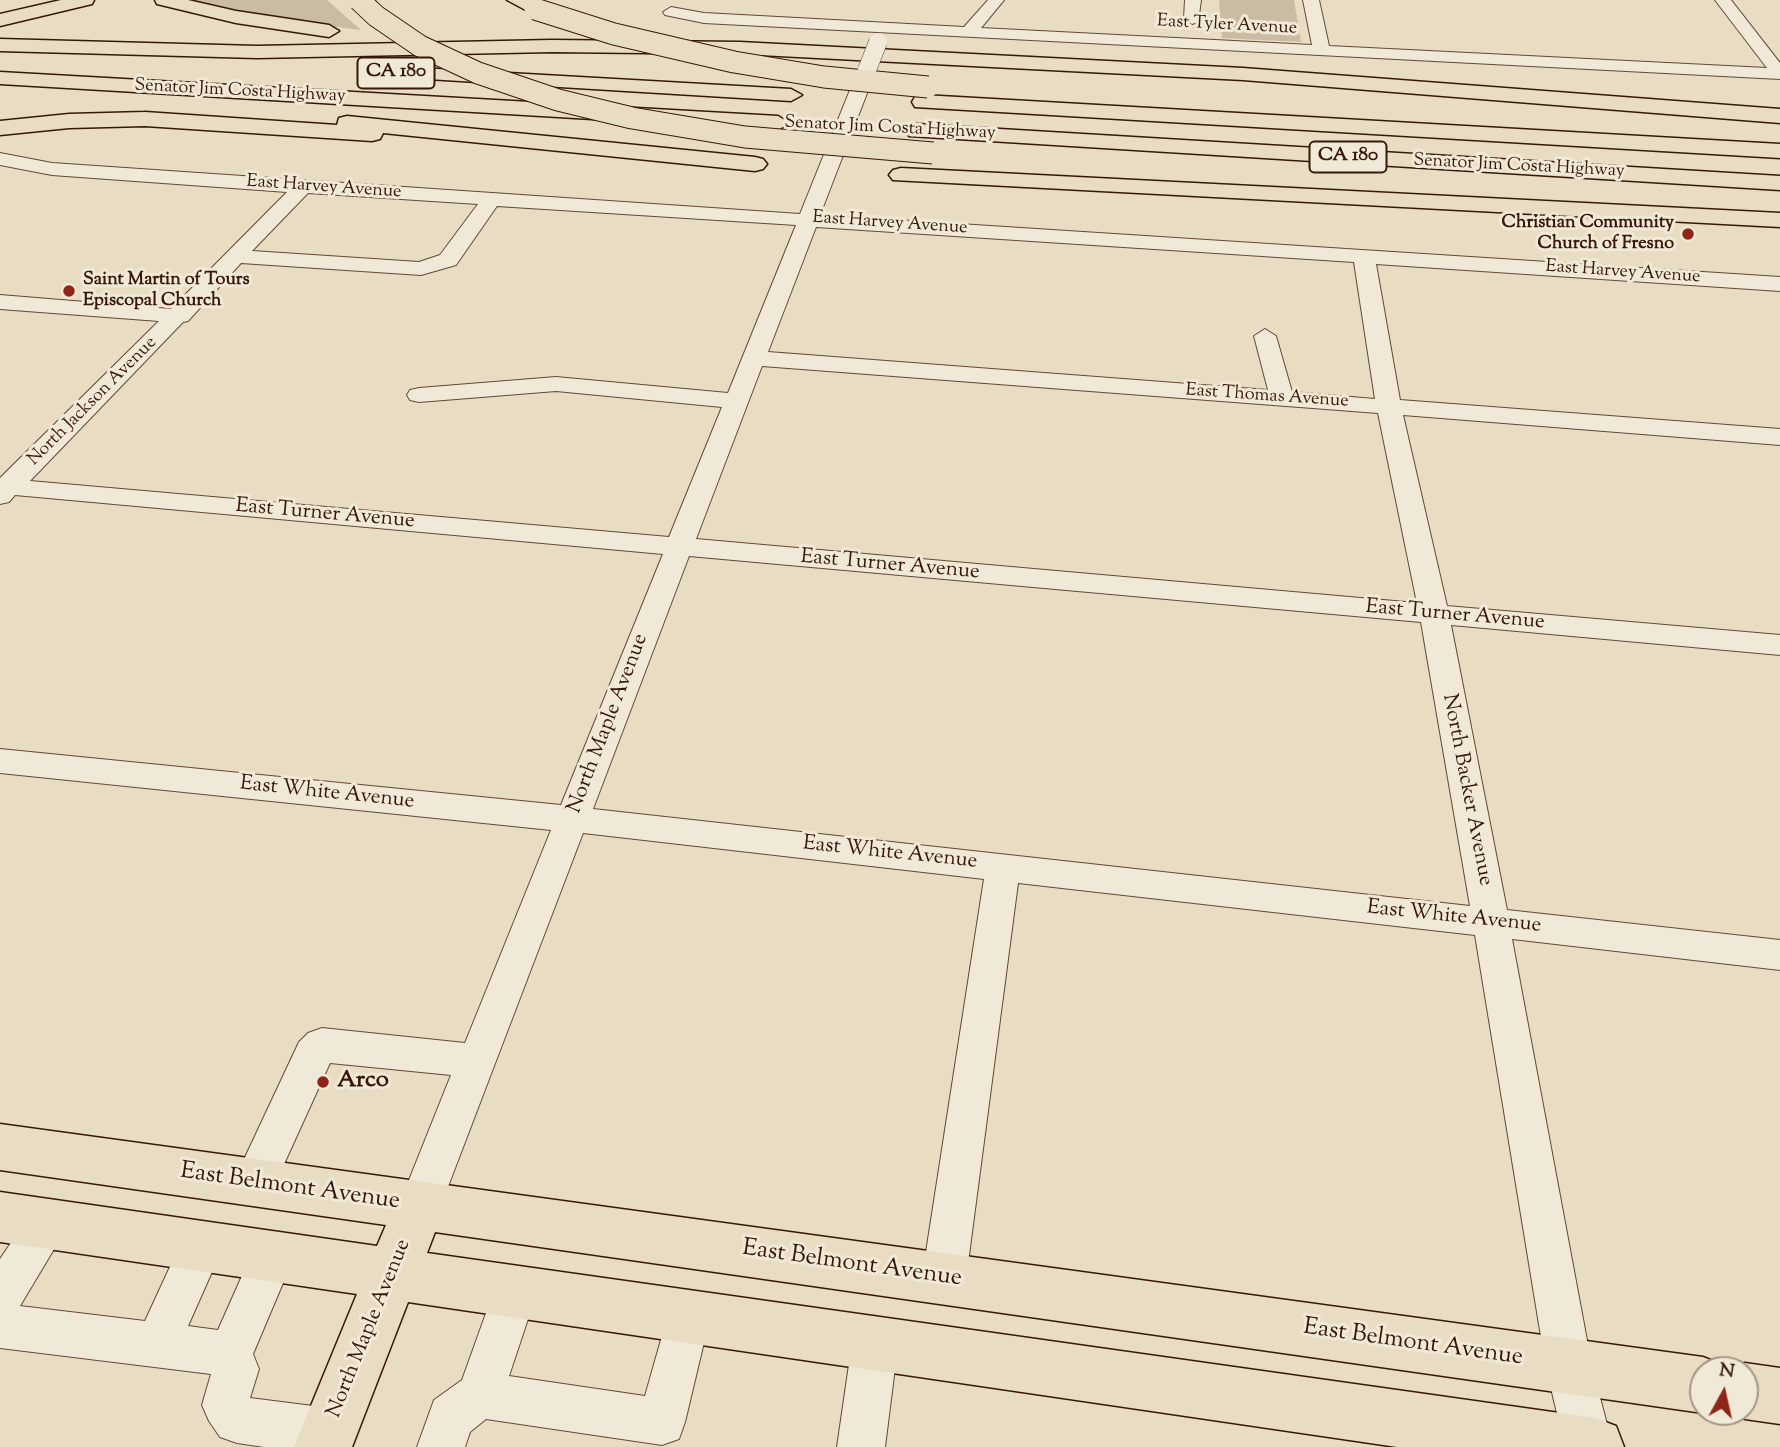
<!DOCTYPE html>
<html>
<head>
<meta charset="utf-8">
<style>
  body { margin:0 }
  #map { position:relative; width:1780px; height:1447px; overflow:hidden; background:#e8ddc2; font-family:"Sorts Mill Goudy",serif }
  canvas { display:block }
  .north { position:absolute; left:1689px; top:1356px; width:70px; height:70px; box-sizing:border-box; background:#f0e9d7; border:2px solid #a69585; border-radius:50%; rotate:8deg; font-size:19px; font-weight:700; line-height:28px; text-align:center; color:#371709 }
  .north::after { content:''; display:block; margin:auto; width:24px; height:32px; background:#8f2418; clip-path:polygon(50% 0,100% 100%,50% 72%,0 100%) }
</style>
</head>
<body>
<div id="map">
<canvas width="1780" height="1447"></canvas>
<div class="north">N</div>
</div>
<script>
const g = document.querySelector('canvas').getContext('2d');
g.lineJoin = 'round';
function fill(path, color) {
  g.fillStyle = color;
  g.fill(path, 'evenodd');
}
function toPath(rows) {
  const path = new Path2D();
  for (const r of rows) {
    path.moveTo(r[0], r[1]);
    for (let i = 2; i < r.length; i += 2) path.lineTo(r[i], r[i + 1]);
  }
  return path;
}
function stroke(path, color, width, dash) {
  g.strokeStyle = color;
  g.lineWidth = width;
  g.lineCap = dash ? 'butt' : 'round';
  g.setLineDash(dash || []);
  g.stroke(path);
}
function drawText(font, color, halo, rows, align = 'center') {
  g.font = font + ' "Sorts Mill Goudy",serif';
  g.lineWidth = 6;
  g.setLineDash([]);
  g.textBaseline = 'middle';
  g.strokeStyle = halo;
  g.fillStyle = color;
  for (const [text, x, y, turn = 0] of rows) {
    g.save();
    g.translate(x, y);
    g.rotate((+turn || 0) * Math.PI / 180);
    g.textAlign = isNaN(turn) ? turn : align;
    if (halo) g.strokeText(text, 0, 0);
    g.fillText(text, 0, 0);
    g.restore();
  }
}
fill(toPath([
  [187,0,327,0,361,30,259,17],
  [1219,0,1294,0,1301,42,1222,38]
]), '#cabba3');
const minor = toPath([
  [988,0,1004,0,981,28,1312,45,1303,0,1319,0,1329,46,1767,68,1715,0,1731,0,1780,63,1780,79,704,23,665,15,663,12,671,7,704,13,964,27,988,0],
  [1185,0,1201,0,1198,22,1192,24,1184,19,1185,0],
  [867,65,876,70,820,215,1780,277,1780,291,1376,264,1400,400,1780,429,1780,445,1403,415,1447,606,1780,635,1780,655,1451,625,1507,910,1780,940,1780,970,1512,939,1592,1367,1613,1447,1565,1447,1546,1367,1475,935,1018,883,966,1278,959,1293,944,1299,929,1293,922,1278,984,879,583,833,441,1205,435,1219,420,1225,405,1219,399,1205,451,1075,330,1063,269,1197,254,1202,239,1197,233,1183,299,1042,308,1033,322,1028,465,1043,551,830,0,773,0,749,561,805,663,554,15,495,9,502,0,504,0,478,159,321,0,309,0,295,171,309,287,192,52,175,0,165,0,153,52,163,800,214,858,70,867,65],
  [308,193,478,204,440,255,419,262,252,251,308,193],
  [497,206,796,225,728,393,556,377,419,388,410,390,407,395,410,400,419,402,556,391,722,407,669,537,30,481,183,322,188,321,241,263,421,275,456,265,497,206],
  [816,227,1354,262,1375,399,1292,392,1276,336,1265,329,1254,336,1268,390,768,352,816,227],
  [762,366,1378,413,1417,603,696,539,762,366],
  [689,556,1421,622,1470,906,593,809,689,556],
  [48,1204,63,1210,69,1224,20,1306,145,1321,186,1232,201,1226,216,1232,223,1247,188,1326,218,1330,257,1242,272,1236,287,1242,294,1257,253,1354,259,1369,250,1398,329,1408,346,1415,353,1432,346,1447,264,1447,237,1443,220,1437,209,1421,202,1405,211,1374,0,1348,0,1259,33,1210,48,1204],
  [515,1270,531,1277,537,1292,509,1376,645,1396,672,1301,688,1295,704,1301,710,1317,685,1422,679,1439,662,1445,486,1419,470,1432,465,1447,417,1447,434,1400,462,1380,499,1277,515,1270],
  [875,1321,891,1328,898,1344,885,1447,837,1447,852,1344,859,1328,875,1321]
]);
const major = toPath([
  [0,1124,1703,1357,1723,1365,1725,1370,1703,1370,1703,1412,1706,1412,1703,1413,435,1232,427,1253,1595,1418,1616,1426,1624,1447,1397,1447,408,1302,352,1447,294,1447,357,1294,0,1242,0,1192,377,1246,386,1225,0,1170,0,1124],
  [1745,1363,1780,1368,1780,1424,1745,1419,1727,1412,1745,1412,1745,1370,1727,1370,1745,1363]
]);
const highway = toPath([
  [61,0,94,0,92,4,0,26,0,14,61,0],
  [155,0,188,0,236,11,329,25,339,31,329,37,236,23,157,4,155,0],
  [507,0,531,0,545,9,535,15,507,0],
  [0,39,257,46,552,40,740,42,1243,68,1780,109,1780,123,1243,80,740,54,552,52,257,58,0,51,0,39],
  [385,66,791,89,802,95,791,101,378,76,375,72,378,68,385,66],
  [0,72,778,116,789,123,778,130,0,84,0,72],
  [923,95,1780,144,1780,158,915,107,912,102,915,97,923,95],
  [145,112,337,125,339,118,347,116,755,157,763,159,767,164,763,169,755,171,383,133,380,139,372,141,145,126,69,128,0,135,0,121,69,114,145,112],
  [917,124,1780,176,1780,190,909,136,906,131,909,126,917,124],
  [901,168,1780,213,1780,227,893,180,889,175,893,170,901,168]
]);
stroke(minor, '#634837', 2);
stroke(major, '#371709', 3);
stroke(highway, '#371709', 3);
fill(minor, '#f0e9d7');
fill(major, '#e8ddc2');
fill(highway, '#e8ddc2');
const minorBridge = toPath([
  [867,70,878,42]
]);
const highwayBridge = toPath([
  [359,0,376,16,420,46,478,73,558,100,632,118,745,137,933,153],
  [535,9,614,34,734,62,824,77,928,87]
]);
stroke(minorBridge, '#634837', 19, []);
stroke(highwayBridge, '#371709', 23, []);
stroke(minorBridge, '#f0e9d7', 18);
stroke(highwayBridge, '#e8ddc2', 21);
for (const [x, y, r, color] of [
  [1688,234,7,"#8f2418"],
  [69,291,7,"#8f2418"],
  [323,1082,7,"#8f2418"]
]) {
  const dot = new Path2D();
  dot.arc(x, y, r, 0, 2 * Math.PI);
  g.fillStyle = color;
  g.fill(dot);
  stroke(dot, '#f0e9d7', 2.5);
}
drawText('18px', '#371709', '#f0e9d7', [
  ["East Tyler Avenue",1227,26,3],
  ["Senator Jim Costa Highway",240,92,3],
  ["Senator Jim Costa Highway",890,129,3],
  ["Senator Jim Costa Highway",1519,167,3],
  ["East Harvey Avenue",324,188,4],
  ["East Harvey Avenue",890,224,4],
  ["East Harvey Avenue",1623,273,4],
  ["East Thomas Avenue",1267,397,4],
  ["North Jackson Avenue",93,402,-45]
]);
drawText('bold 18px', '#371709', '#f0e9d7', [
  ["Christian Community",1674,224],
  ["Church of Fresno",1674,245],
  ["Saint Martin of Tours",83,281,"left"],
  ["Episcopal Church",83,302,"left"]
], 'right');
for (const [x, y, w] of [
  [396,73,77],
  [1348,157,77]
]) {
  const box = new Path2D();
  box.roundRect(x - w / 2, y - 15.5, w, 31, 5);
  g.fillStyle = '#f0e9d7';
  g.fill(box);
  stroke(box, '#371709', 2);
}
drawText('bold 19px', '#371709', null, [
  ["CA 180",396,73],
  ["CA 180",1348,157]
]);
drawText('21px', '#371709', '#f0e9d7', [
  ["East Turner Avenue",325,515,5],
  ["East Turner Avenue",890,566,5],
  ["East Turner Avenue",1455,616,5],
  ["North Maple Avenue",609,724,-69],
  ["North Backer Avenue",1466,790,79],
  ["East White Avenue",327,794,6],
  ["East White Avenue",890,854,6],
  ["East White Avenue",1454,918,6],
  ["North Maple Avenue",370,1329,-68]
]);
drawText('bold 24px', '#371709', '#f0e9d7', [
  ["Arco",337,1082]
], 'left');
drawText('24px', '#371709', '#f0e9d7', [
  ["East Belmont Avenue",290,1188,8],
  ["East Belmont Avenue",852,1265,8],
  ["East Belmont Avenue",1413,1344,8]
]);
</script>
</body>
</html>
